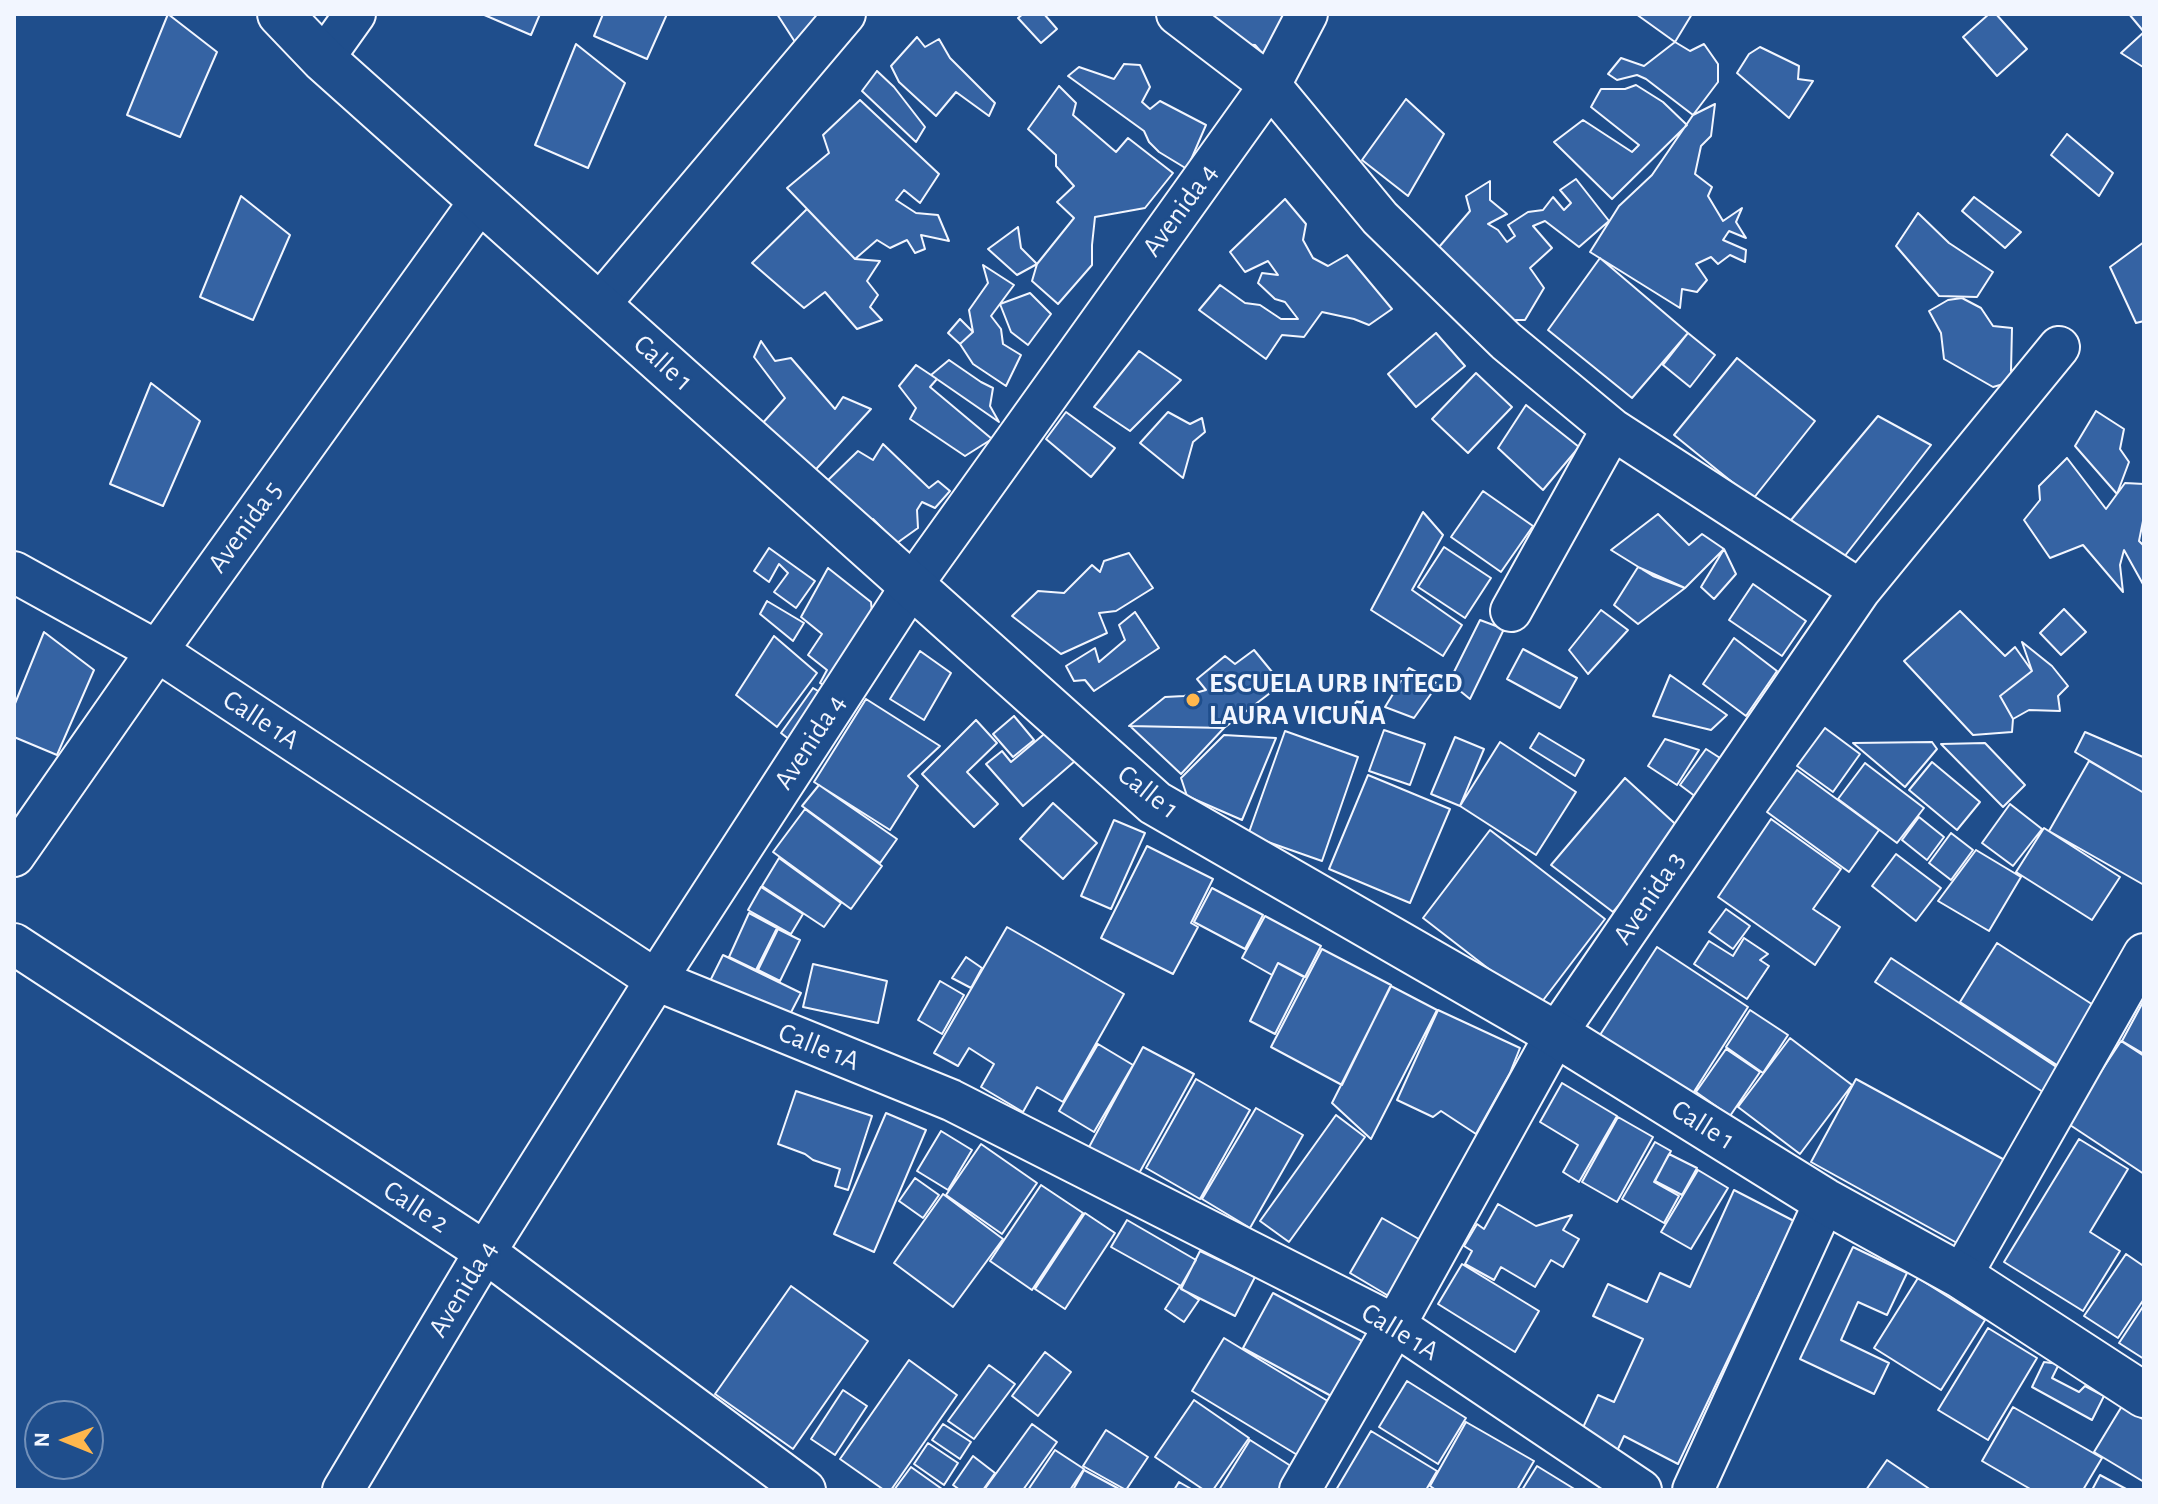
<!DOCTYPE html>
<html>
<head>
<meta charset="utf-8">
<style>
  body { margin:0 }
  #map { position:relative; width:2158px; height:1504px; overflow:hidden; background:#1f4e8c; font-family:"Alegreya Sans",sans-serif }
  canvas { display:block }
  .frame { position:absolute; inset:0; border:16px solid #f2f6ff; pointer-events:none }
  .north { position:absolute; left:24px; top:1400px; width:80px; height:80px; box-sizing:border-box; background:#1f4e8c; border:2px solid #7391ba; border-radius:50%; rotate:271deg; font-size:22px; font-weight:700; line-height:32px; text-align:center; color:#f2f6ff }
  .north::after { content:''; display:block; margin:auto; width:28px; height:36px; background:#ffb74d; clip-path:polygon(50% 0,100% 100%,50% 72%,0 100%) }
</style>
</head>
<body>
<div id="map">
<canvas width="2158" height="1504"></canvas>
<div class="frame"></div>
<div class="north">N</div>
</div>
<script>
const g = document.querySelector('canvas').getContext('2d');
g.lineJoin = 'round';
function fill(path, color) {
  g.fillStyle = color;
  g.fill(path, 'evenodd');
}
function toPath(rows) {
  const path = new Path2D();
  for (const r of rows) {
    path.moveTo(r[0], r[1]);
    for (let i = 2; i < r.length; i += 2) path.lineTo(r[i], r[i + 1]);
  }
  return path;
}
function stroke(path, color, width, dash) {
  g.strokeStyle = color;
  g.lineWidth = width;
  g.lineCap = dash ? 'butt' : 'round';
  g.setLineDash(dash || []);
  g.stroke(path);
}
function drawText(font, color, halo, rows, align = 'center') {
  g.font = font + ' "Alegreya Sans",sans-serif';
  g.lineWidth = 6;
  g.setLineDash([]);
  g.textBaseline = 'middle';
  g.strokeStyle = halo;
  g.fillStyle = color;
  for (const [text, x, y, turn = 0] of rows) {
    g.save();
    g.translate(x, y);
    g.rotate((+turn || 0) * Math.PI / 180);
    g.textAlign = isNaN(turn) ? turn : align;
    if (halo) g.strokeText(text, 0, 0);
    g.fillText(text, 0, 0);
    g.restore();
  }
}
const building = toPath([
  [168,14,217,52,180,137,127,115,168,14],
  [482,14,540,14,531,35,482,14],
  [603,14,667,14,647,59,594,36,603,14],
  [777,14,820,14,795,42,777,14],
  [1023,14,1044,14,1057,29,1041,43,1018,18,1023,14],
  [1215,14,1291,14,1263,54,1255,45,1237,44,1214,22,1215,14],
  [1636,14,1692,14,1675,42,1636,14],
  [1989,14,1996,14,2027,49,1997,76,1963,37,1989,14],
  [2129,14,2144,14,2144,67,2143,67,2121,53,2144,32,2129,14],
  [917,37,925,47,939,39,950,58,995,103,989,116,956,92,936,116,899,82,891,66,917,37],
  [1675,42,1690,51,1704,44,1718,64,1718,82,1693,115,1646,79,1637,75,1617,80,1608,74,1621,58,1644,66,1675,42],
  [576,44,625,83,588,168,535,145,576,44],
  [1760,47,1799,66,1798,79,1813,81,1789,118,1737,73,1749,54,1760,47],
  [1124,64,1140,65,1150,87,1142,102,1150,109,1160,101,1206,125,1187,169,1159,152,1149,142,1144,131,1068,76,1079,67,1114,79,1124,64],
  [877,71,894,87,925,127,916,142,862,91,877,71],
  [1636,85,1663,102,1687,125,1612,199,1554,142,1583,120,1632,152,1639,145,1591,107,1601,89,1625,89,1636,85],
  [1059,86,1076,103,1073,115,1116,152,1128,138,1173,173,1145,208,1095,217,1092,245,1092,265,1058,304,1032,281,1037,264,1074,218,1057,202,1074,186,1056,166,1056,155,1028,129,1059,86],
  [1406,99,1444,134,1408,196,1362,160,1406,99],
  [860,100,939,174,920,203,904,190,896,200,916,213,938,215,949,241,921,235,925,249,915,253,907,240,890,248,877,240,855,259,787,188,829,153,823,135,860,100],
  [1715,104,1711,136,1701,146,1695,174,1712,187,1708,196,1723,221,1742,208,1736,222,1746,238,1729,231,1723,240,1746,250,1745,262,1730,255,1718,264,1711,257,1696,264,1707,280,1697,292,1682,289,1680,308,1590,252,1619,206,1652,175,1693,115,1715,104],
  [2067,134,2113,173,2099,196,2051,155,2067,134],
  [1576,179,1609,221,1579,247,1545,221,1533,226,1552,248,1530,268,1544,288,1525,320,1510,320,1427,261,1470,211,1466,196,1490,181,1490,200,1507,214,1488,224,1498,230,1507,242,1515,236,1508,225,1528,212,1543,210,1553,197,1564,210,1571,203,1560,190,1576,179],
  [241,196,290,235,253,320,200,297,241,196],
  [1974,197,2021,232,2005,248,1962,211,1974,197],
  [1285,199,1306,224,1303,240,1313,258,1328,266,1347,255,1392,309,1369,325,1354,319,1322,312,1304,337,1282,335,1266,359,1199,310,1220,285,1245,303,1260,305,1281,319,1298,319,1285,302,1275,299,1258,283,1262,273,1278,275,1268,261,1245,272,1230,252,1285,199],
  [807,209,855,259,880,261,867,281,878,295,870,307,882,320,857,329,825,292,804,308,752,263,807,209],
  [1918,213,1949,243,1993,272,1977,297,1939,296,1896,246,1918,213],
  [1018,227,1021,248,1037,264,1017,275,988,249,1018,227],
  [2144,242,2144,321,2136,323,2110,267,2144,242],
  [1600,258,1688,333,1632,398,1548,330,1600,258],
  [983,265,1014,285,991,316,1001,329,1003,344,1021,355,1006,386,973,364,960,344,973,332,969,310,988,283,983,265],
  [1030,293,1051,314,1028,345,1011,332,1000,304,1030,293],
  [1962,298,1981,308,1993,326,2012,328,2011,371,2021,379,1993,387,1944,359,1941,333,1929,311,1948,300,1962,298],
  [960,319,973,332,960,344,948,333,960,319],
  [1436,333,1465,366,1416,407,1388,374,1436,333],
  [1688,333,1715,355,1690,387,1663,365,1688,333],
  [761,341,775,361,791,358,835,409,843,397,871,409,808,478,761,425,785,398,754,357,761,341],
  [1139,351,1181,380,1130,431,1094,407,1139,351],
  [1737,358,1815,421,1753,499,1674,435,1737,358],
  [949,360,981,382,993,388,990,406,999,422,931,375,949,360],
  [916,365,937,379,930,387,992,439,965,456,910,419,916,408,899,386,916,365],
  [1476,373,1512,407,1468,453,1432,419,1476,373],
  [151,383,200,421,163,506,110,484,151,383],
  [1526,405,1579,447,1543,490,1498,448,1526,405],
  [2096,411,2124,429,2120,449,2129,462,2117,494,2075,446,2096,411],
  [1066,412,1115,448,1091,477,1046,439,1066,412],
  [1168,412,1190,424,1202,418,1205,432,1193,442,1183,478,1140,443,1168,412],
  [1878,416,1931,445,1844,557,1817,543,1791,520,1878,416],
  [883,444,929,488,938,481,950,491,935,508,922,502,917,510,918,528,897,543,873,519,863,528,823,485,858,451,873,460,883,444],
  [2067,458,2106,509,2125,483,2144,484,2144,516,2139,541,2144,546,2144,586,2124,550,2120,565,2123,592,2083,545,2050,558,2024,520,2040,500,2039,486,2067,458],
  [1483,491,1533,526,1501,572,1451,537,1483,491],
  [1423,512,1443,535,1412,590,1462,625,1443,656,1371,610,1423,512],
  [1658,514,1689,545,1702,534,1724,549,1685,588,1653,576,1611,550,1658,514],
  [1444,547,1491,578,1465,618,1418,587,1444,547],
  [769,548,815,581,796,608,774,592,788,573,779,564,769,582,754,571,769,548],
  [1724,549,1736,574,1714,599,1701,587,1724,549],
  [1129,553,1153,588,1116,611,1099,613,1107,633,1061,654,1012,616,1038,591,1064,593,1092,565,1100,572,1104,561,1129,553],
  [1638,567,1685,588,1638,624,1614,605,1638,567],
  [828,568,871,602,873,624,833,691,820,683,827,670,808,655,822,634,801,617,828,568],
  [1753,584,1806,621,1782,656,1729,620,1753,584],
  [767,601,804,623,793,641,760,614,767,601],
  [2064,609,2086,632,2061,655,2040,633,2064,609],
  [1601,610,1628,630,1588,674,1569,650,1601,610],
  [1960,611,2005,656,2015,647,2032,671,2000,696,2013,719,2012,732,1973,735,1904,661,1960,611],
  [1135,612,1159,648,1094,691,1085,680,1074,681,1066,666,1095,648,1099,662,1125,640,1119,625,1135,612],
  [1480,620,1504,629,1470,699,1449,682,1480,620],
  [44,632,94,670,57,755,14,737,14,706,44,632],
  [774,636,817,673,777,727,736,695,774,636],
  [1734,638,1777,671,1746,716,1703,684,1734,638],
  [2022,642,2052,666,2068,686,2058,696,2060,711,2029,710,2013,719,2000,696,2032,671,2022,642],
  [1523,649,1577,678,1560,708,1507,679,1523,649],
  [1254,650,1282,684,1224,728,1129,726,1165,697,1184,696,1206,690,1197,679,1225,656,1235,664,1254,650],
  [920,651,951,673,924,720,890,699,920,651],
  [1409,668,1438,684,1414,718,1385,707,1409,668],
  [1670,675,1727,715,1711,730,1653,716,1670,675],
  [813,688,828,697,795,744,781,733,813,688],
  [866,699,940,746,908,776,918,786,890,830,814,782,866,699],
  [1014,716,1034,740,1013,757,993,734,1014,716],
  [976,720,997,743,967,772,998,804,974,827,922,774,976,720],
  [1130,726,1224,728,1181,774,1130,726],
  [1825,728,1860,754,1833,792,1797,766,1825,728],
  [1049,730,1075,761,1023,806,986,764,1002,751,1011,762,1049,730],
  [1384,730,1425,744,1410,785,1369,771,1384,730],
  [1285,731,1358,757,1322,861,1248,835,1285,731],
  [2085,732,2143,757,2144,756,2144,793,2075,752,2085,732],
  [1539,733,1584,760,1575,776,1530,748,1539,733],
  [1224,735,1276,738,1242,820,1187,796,1181,778,1224,735],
  [1455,737,1484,749,1460,806,1431,794,1455,737],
  [1665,739,1699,750,1677,785,1648,766,1665,739],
  [1500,742,1576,792,1536,855,1460,806,1500,742],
  [1932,742,1937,749,1905,787,1853,743,1932,742],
  [1985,743,2025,785,2003,807,1941,744,1985,743],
  [1706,749,1731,765,1700,800,1680,785,1706,749],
  [2089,761,2144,793,2144,885,2049,831,2089,761],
  [1932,762,1980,802,1957,830,1909,790,1932,762],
  [1865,763,1924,808,1897,843,1838,799,1865,763],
  [1797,770,1879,830,1849,872,1767,812,1797,770],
  [1368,775,1450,809,1410,903,1329,869,1368,775],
  [1625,778,1683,831,1613,912,1551,865,1625,778],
  [819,785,897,839,880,863,802,806,819,785],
  [1053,803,1097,843,1063,879,1020,839,1053,803],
  [2010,804,2042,829,2013,866,1982,843,2010,804],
  [805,809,882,866,851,909,773,852,805,809],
  [1919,817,1944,837,1927,860,1902,840,1919,817],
  [1771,819,1841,869,1813,909,1840,927,1815,965,1718,897,1771,819],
  [1114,820,1145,833,1111,909,1081,896,1114,820],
  [2044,828,2120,877,2092,920,2016,872,2044,828],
  [1490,830,1605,919,1538,1007,1423,918,1490,830],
  [1951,833,1973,850,1951,880,1929,863,1951,833],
  [1147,846,1213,879,1191,923,1198,927,1173,974,1101,938,1147,846],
  [1976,850,2021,877,1989,931,1938,901,1976,850],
  [1896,854,1941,888,1916,921,1872,886,1896,854],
  [779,858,841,903,824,927,762,886,779,858],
  [761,887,803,914,791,934,748,910,761,887],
  [1212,888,1263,915,1245,949,1194,922,1212,888],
  [1726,909,1750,926,1733,949,1709,932,1726,909],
  [749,913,777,928,756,970,729,957,749,913],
  [1265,916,1321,946,1305,977,1278,963,1272,975,1242,958,1265,916],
  [1007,927,1124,994,1063,1102,1037,1087,1023,1112,981,1087,994,1064,969,1048,958,1066,934,1053,1007,927],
  [778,929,800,940,780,981,758,970,778,929],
  [1744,938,1768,954,1760,960,1769,966,1747,999,1694,964,1709,941,1733,956,1744,938],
  [1997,943,2101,1010,2063,1069,1960,1002,1997,943],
  [1657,947,1748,1007,1690,1098,1598,1038,1657,947],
  [1322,949,1391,985,1342,1085,1271,1047,1322,949],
  [723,955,801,993,786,1022,709,983,723,955],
  [966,957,982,968,971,988,952,978,966,957],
  [1891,958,2064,1072,2049,1096,1875,982,1891,958],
  [1278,963,1304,977,1275,1034,1250,1021,1278,963],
  [813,964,887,981,878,1023,803,1007,813,964],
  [940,981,964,995,942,1034,918,1020,940,981],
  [1391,986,1437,1010,1371,1139,1332,1103,1391,986],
  [2143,1002,2144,1002,2144,1054,2122,1041,2143,1002],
  [1438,1010,1520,1048,1510,1073,1476,1134,1441,1111,1433,1117,1397,1100,1438,1010],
  [1750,1010,1788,1035,1763,1073,1726,1047,1750,1010],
  [1790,1038,1852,1085,1800,1154,1738,1107,1790,1038],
  [2121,1041,2144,1056,2144,1174,2067,1123,2121,1041],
  [1098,1044,1133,1065,1094,1132,1059,1111,1098,1044],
  [1143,1047,1194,1074,1137,1177,1088,1149,1143,1047],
  [1726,1049,1760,1072,1730,1116,1696,1092,1726,1049],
  [1196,1079,1250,1110,1200,1199,1146,1168,1196,1079],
  [1856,1079,2012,1164,1966,1248,1811,1162,1856,1079],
  [1562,1083,1617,1116,1579,1182,1563,1172,1578,1145,1540,1122,1562,1083],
  [796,1091,872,1116,848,1190,835,1186,840,1169,813,1160,805,1154,778,1144,796,1091],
  [1256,1108,1303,1135,1250,1228,1202,1199,1256,1108],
  [886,1113,926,1130,874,1252,834,1234,886,1113],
  [1336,1115,1365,1137,1289,1242,1260,1221,1336,1115],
  [1618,1117,1653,1137,1617,1202,1582,1182,1618,1117],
  [941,1131,972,1150,948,1190,917,1171,941,1131],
  [2079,1139,2128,1169,2090,1232,2120,1251,2083,1311,2004,1262,2079,1139],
  [1655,1142,1671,1151,1654,1182,1679,1196,1664,1223,1622,1199,1655,1142],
  [981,1144,1037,1183,1002,1234,946,1195,981,1144],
  [1669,1154,1697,1168,1682,1195,1655,1181,1669,1154],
  [1698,1170,1728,1188,1691,1249,1661,1232,1698,1170],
  [915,1178,939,1195,923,1218,899,1201,915,1178],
  [1041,1185,1083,1213,1032,1290,990,1261,1041,1185],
  [1734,1190,1794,1221,1678,1464,1624,1436,1617,1451,1580,1434,1598,1395,1614,1402,1643,1339,1593,1316,1608,1284,1647,1302,1660,1273,1690,1287,1734,1190],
  [943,1194,1003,1239,953,1307,894,1263,943,1194],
  [1498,1204,1536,1226,1572,1215,1563,1230,1579,1239,1563,1267,1551,1260,1535,1287,1501,1267,1494,1280,1465,1264,1472,1251,1464,1246,1477,1224,1484,1229,1498,1204],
  [1085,1213,1115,1233,1065,1309,1035,1289,1085,1213],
  [1382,1218,1424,1242,1392,1298,1350,1273,1382,1218],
  [1127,1220,1196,1260,1181,1286,1111,1247,1127,1220],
  [1853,1247,1907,1273,1887,1315,1858,1302,1841,1340,1889,1363,1874,1394,1800,1359,1853,1247],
  [1200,1251,1255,1277,1235,1316,1181,1289,1200,1251],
  [2126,1254,2142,1265,2144,1262,2144,1299,2118,1338,2084,1316,2126,1254],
  [1462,1264,1539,1311,1515,1352,1438,1304,1462,1264],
  [1918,1278,1985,1320,1941,1390,1874,1348,1918,1278],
  [791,1286,868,1341,793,1449,715,1394,791,1286],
  [1179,1287,1199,1300,1184,1322,1165,1309,1179,1287],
  [1273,1293,1364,1342,1333,1397,1243,1348,1273,1293],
  [2144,1305,2144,1359,2119,1343,2144,1305],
  [1988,1328,2037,1358,1988,1440,1938,1410,1988,1328],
  [1224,1338,1331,1403,1299,1456,1192,1391,1224,1338],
  [1045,1352,1071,1372,1038,1416,1012,1396,1045,1352],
  [909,1360,957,1395,891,1490,884,1490,840,1459,909,1360],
  [2044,1362,2059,1364,2052,1378,2079,1392,2085,1386,2104,1396,2092,1420,2032,1387,2044,1362],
  [989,1365,1015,1384,974,1439,948,1421,989,1365],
  [1407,1381,1466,1418,1438,1464,1379,1427,1407,1381],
  [843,1390,867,1406,835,1455,811,1439,843,1390],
  [1194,1400,1249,1438,1213,1490,1204,1490,1155,1457,1194,1400],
  [2122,1406,2144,1420,2144,1482,2094,1452,2122,1406],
  [2013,1407,2102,1458,2083,1490,2032,1490,1982,1461,2013,1407],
  [1466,1422,1534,1461,1517,1490,1436,1490,1430,1486,1466,1422],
  [943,1424,971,1442,960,1459,932,1440,943,1424],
  [1032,1424,1057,1442,1023,1490,984,1490,1032,1424],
  [1106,1430,1148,1457,1126,1490,1083,1466,1106,1430],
  [1371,1431,1437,1471,1426,1490,1336,1490,1371,1431],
  [1250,1440,1294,1468,1281,1490,1219,1490,1250,1440],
  [928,1443,958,1463,944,1485,914,1464,928,1443],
  [1055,1450,1084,1469,1070,1490,1028,1490,1055,1450],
  [973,1456,995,1473,983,1490,960,1490,953,1485,973,1456],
  [1887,1460,1931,1490,1866,1490,1887,1460],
  [1537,1466,1576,1490,1522,1490,1537,1466],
  [911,1467,942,1489,941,1490,894,1490,911,1467],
  [1084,1470,1121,1490,1073,1490,1084,1470],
  [2100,1475,2128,1490,2092,1490,2100,1475],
  [1179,1482,1193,1490,1174,1490,1179,1482]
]);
fill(building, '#3563a3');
stroke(building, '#f2f6ff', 2);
const street = toPath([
  [1177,14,1270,85,1380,218,1506,341,1612,429,1860,590],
  [323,59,355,14],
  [598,306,845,14],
  [14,572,157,651,656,980,951,1100,1395,1325,1641,1490],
  [1511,611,1612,429],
  [14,856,157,651,480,201],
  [14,944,485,1252,805,1490],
  [1961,1276,2144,954],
  [343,1490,485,1252,656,980,912,585,1270,85,1307,14],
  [1300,1490,1395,1325,1556,1034,1860,590,2059,347],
  [1693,1490,1825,1201]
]);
const secondary = toPath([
  [280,14,323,59,1155,803,1556,1034,1825,1201,1961,1276,2144,1395]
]);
stroke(street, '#f2f6ff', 44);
stroke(secondary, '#f2f6ff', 48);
stroke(street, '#1f4e8c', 40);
stroke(secondary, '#1f4e8c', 44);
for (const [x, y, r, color] of [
  [1193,700,8,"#ffb74d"]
]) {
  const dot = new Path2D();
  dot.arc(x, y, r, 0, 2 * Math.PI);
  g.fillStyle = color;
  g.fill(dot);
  stroke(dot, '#1f4e8c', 3);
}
drawText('28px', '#f2f6ff', '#1f4e8c', [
  ["Avenida 4",1180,210,-54],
  ["Calle 1",663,363,42],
  ["Avenida 5",245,527,-54],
  ["Calle 1A",261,720,33],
  ["Avenida 4",810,742,-57],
  ["Calle 1",1148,792,38],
  ["Avenida 3",1649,898,-56],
  ["Calle 1A",819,1047,22],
  ["Calle 1",1703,1125,32],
  ["Calle 2",416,1207,33],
  ["Avenida 4",463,1289,-59],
  ["Calle 1A",1400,1332,31]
]);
drawText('bold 28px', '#f2f6ff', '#1f4e8c', [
  ["ESCUELA URB INTEGD",1209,684],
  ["LAURA VICUÑA",1209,716]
], 'left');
</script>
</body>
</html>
